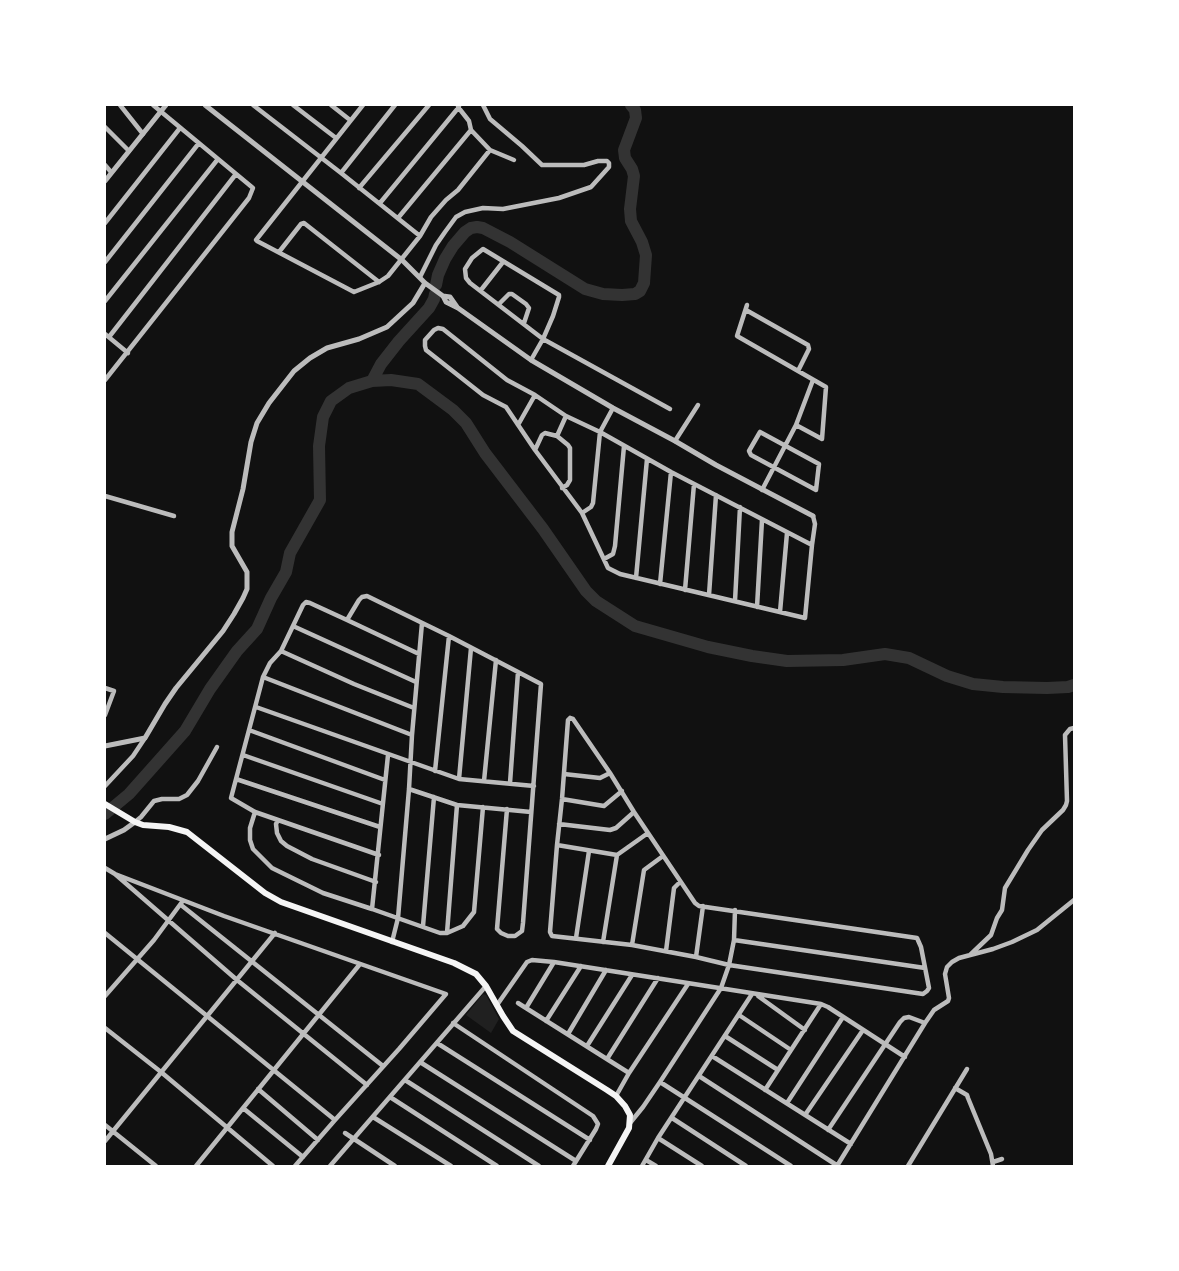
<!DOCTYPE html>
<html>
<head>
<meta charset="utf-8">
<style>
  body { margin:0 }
  #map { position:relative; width:1179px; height:1271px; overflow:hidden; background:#111; font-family:Overpass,sans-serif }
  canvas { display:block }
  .frame { position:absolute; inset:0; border:106px solid #fff; pointer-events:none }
</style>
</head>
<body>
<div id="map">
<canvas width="1179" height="1271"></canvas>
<div class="frame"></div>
</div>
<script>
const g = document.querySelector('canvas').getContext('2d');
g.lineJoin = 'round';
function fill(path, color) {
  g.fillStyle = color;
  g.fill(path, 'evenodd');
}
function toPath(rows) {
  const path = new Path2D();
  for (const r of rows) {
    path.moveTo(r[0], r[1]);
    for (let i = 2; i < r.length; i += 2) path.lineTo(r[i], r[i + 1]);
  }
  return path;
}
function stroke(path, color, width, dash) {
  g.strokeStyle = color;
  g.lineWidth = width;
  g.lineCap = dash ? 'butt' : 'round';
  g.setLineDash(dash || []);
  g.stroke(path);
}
fill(toPath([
  [483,994,486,995,499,1019,491,1033,466,1015]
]), '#202020');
stroke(toPath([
  [436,285,438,275,445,259,453,246,465,232,471,228,477,227,483,228,510,242,585,289,603,294,622,295,635,294,640,291,644,283,646,255,642,242,631,221,630,209,634,176,632,169,625,158,624,150,636,118,635,110,631,105],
  [372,381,381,364,399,341,429,308,434,299,435,294],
  [105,814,129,794,185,731,210,689,237,651,257,629,271,598,286,572,290,553,320,500,319,446,323,417,331,401,349,388,372,381,391,380,418,384,453,410,466,423,485,453,543,529,586,591,596,601,635,626,708,647,752,656,787,661,843,660,885,654,909,658,947,676,973,684,1003,687,1047,688,1068,687,1074,685]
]), '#333', 12);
stroke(toPath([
  [120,105,143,134],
  [253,105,341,173,420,236],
  [293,105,336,138],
  [331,105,350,120],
  [363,105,256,240,257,241,354,292,379,282,388,276,420,236,431,217,446,200,458,190,490,150],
  [458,107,469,121,471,130,490,150,514,160],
  [105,127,129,151],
  [105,165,111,172],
  [341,173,395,105],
  [359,188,429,105],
  [380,203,459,107],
  [398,218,471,130],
  [105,223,180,128],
  [279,252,301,224,304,223,379,282],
  [105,262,199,143],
  [420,277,436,245,445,232,456,217,465,212,483,208,503,209,559,198,591,187,609,167,609,163,607,161,598,161,584,165,542,165,522,146,490,119,483,105],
  [481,290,503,262],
  [105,301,218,159],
  [499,304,509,294,512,294,526,304,529,308,524,323],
  [747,305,737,336,826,387,822,439,796,425],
  [746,310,808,345,809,349,798,371],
  [105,334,128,353],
  [109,337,236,174],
  [531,360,543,339,553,316,559,297,559,295,483,249,472,258,465,269,466,278,470,283,543,339,670,409],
  [105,380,249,198,253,188,153,105],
  [518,425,535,395],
  [760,432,819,464,816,490,751,455,749,451,760,432],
  [557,436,566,416],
  [675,441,698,405],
  [535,450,542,435,545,433,557,436,568,445,570,448,570,480,567,485,562,488],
  [762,490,796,425,813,380],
  [105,496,174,516],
  [582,513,591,507,593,503,600,432,613,408],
  [812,545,671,472,600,432,566,416,535,395,507,380,443,329,438,328,434,330,425,340,425,346,426,350,483,395,506,407,535,450,582,513,608,568,620,574,805,618,812,545,815,524,813,516],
  [604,559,613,554,615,546,624,446],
  [636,578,647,459],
  [660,584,671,472],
  [685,590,694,484],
  [709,595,716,495],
  [735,601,740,507],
  [757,607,762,520],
  [780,612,787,533],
  [347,620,419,654],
  [293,626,416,682],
  [281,651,354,684,414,708],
  [263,677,412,735],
  [105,688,114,691,105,715],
  [256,707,459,779,534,786],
  [570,718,573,719,610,773,634,812,695,903,699,906,917,938,921,947,929,988,927,991,923,994,729,965,696,957,632,945,552,936,550,932,557,845,562,799,568,720,570,718],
  [249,730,385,780],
  [243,755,383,804],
  [435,771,449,636],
  [564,774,600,778,610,773],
  [236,779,380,827],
  [459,779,471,648],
  [484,781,496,660],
  [510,783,518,672],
  [105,786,133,756,145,738],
  [409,789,457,805,531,812],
  [562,799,604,806,622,791],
  [255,812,250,828,250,840,253,849,272,868,323,893,372,909,440,933,447,933,463,926,474,912,483,807],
  [278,820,276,824,277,833,281,841,287,846,312,859,376,882],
  [135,822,141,817,154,801,162,799,179,799,187,795,198,781,217,747],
  [559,824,610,830,616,828,634,812],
  [557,845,617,855,648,833],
  [379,855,255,812,231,798,263,677,270,663,281,651,303,605,306,602,310,603,347,620,359,600,362,597,367,596,449,636,541,684,523,923,522,931,515,936,508,936,501,933,497,929,507,809],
  [105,868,115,874,237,980,367,1085],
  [115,874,224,916,446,994,399,1049,335,1120,295,1166],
  [181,905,383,1066],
  [372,909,388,755],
  [423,926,434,797],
  [105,933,335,1120],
  [447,933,457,805],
  [576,938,589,851],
  [734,940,925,968],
  [392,942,398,918,409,789,412,735,422,623],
  [603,942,617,855],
  [632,945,644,870,663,856],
  [666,951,674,888,680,882],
  [970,955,991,935,997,918,1002,910,1005,888,1028,850,1042,830,1063,810,1066,805,1067,801,1065,735,1070,729,1074,728],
  [696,957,703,906],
  [105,996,154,940,182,902],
  [758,996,805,1030],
  [518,1003,629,1073],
  [497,1005,527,962,532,960,554,962,821,1004,828,1007,905,1057],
  [526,1008,554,962],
  [739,1015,791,1050],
  [546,1021,581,966],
  [453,1023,593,1116,598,1124,596,1129,573,1166],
  [925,1023,934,1010,948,1001,949,998,945,974,947,967,952,962,959,958,993,949,1012,942,1037,930,1074,900],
  [105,1028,161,1072,273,1166],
  [568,1034,606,970],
  [725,1036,778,1070],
  [437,1043,590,1140],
  [587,1046,632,975],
  [712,1056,851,1144],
  [607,1059,658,978],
  [420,1062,576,1161],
  [699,1076,838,1166],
  [405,1080,539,1166],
  [660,1082,791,1166],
  [955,1088,967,1095,968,1098,991,1154,993,1166],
  [258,1089,318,1140],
  [765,1090,821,1004],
  [616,1096,629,1073,688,984],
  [390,1097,497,1166],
  [787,1103,843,1017],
  [243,1108,303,1157],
  [805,1115,863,1030],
  [373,1117,451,1166],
  [672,1118,746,1166],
  [630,1123,643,1107,660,1082,721,988,729,965,734,940,735,910],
  [105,1125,156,1166],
  [828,1130,900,1022,904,1018,909,1017,925,1023,837,1166],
  [345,1133,395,1166],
  [658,1138,702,1166],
  [105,1141,275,933],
  [646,1160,656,1166],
  [993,1162,1002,1159],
  [196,1166,360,964],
  [330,1166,486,986],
  [642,1166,658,1138,752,994],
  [908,1166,967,1069]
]), '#bcbcbc', 4.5);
stroke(toPath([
  [205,105,402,260,425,283,443,296,446,302,458,308,531,360,613,408,675,441,716,465,813,516],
  [105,181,166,105],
  [443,296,450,297,457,307],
  [105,746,145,738,165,704,176,688,223,631,234,614,243,598,247,589,247,572,232,546,232,532,243,489,251,442,257,423,269,403,294,371,310,358,327,348,359,339,387,327,413,303,425,283],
  [105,839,124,830,135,822]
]), '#bcbcbc', 5);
stroke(toPath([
  [105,804,135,822,143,825,169,827,187,832,265,893,281,902,454,963,476,974,486,986,503,1016,513,1031,607,1090,616,1096,625,1106,630,1115,629,1128,608,1166]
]), '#f5f5f5', 6);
</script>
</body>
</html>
